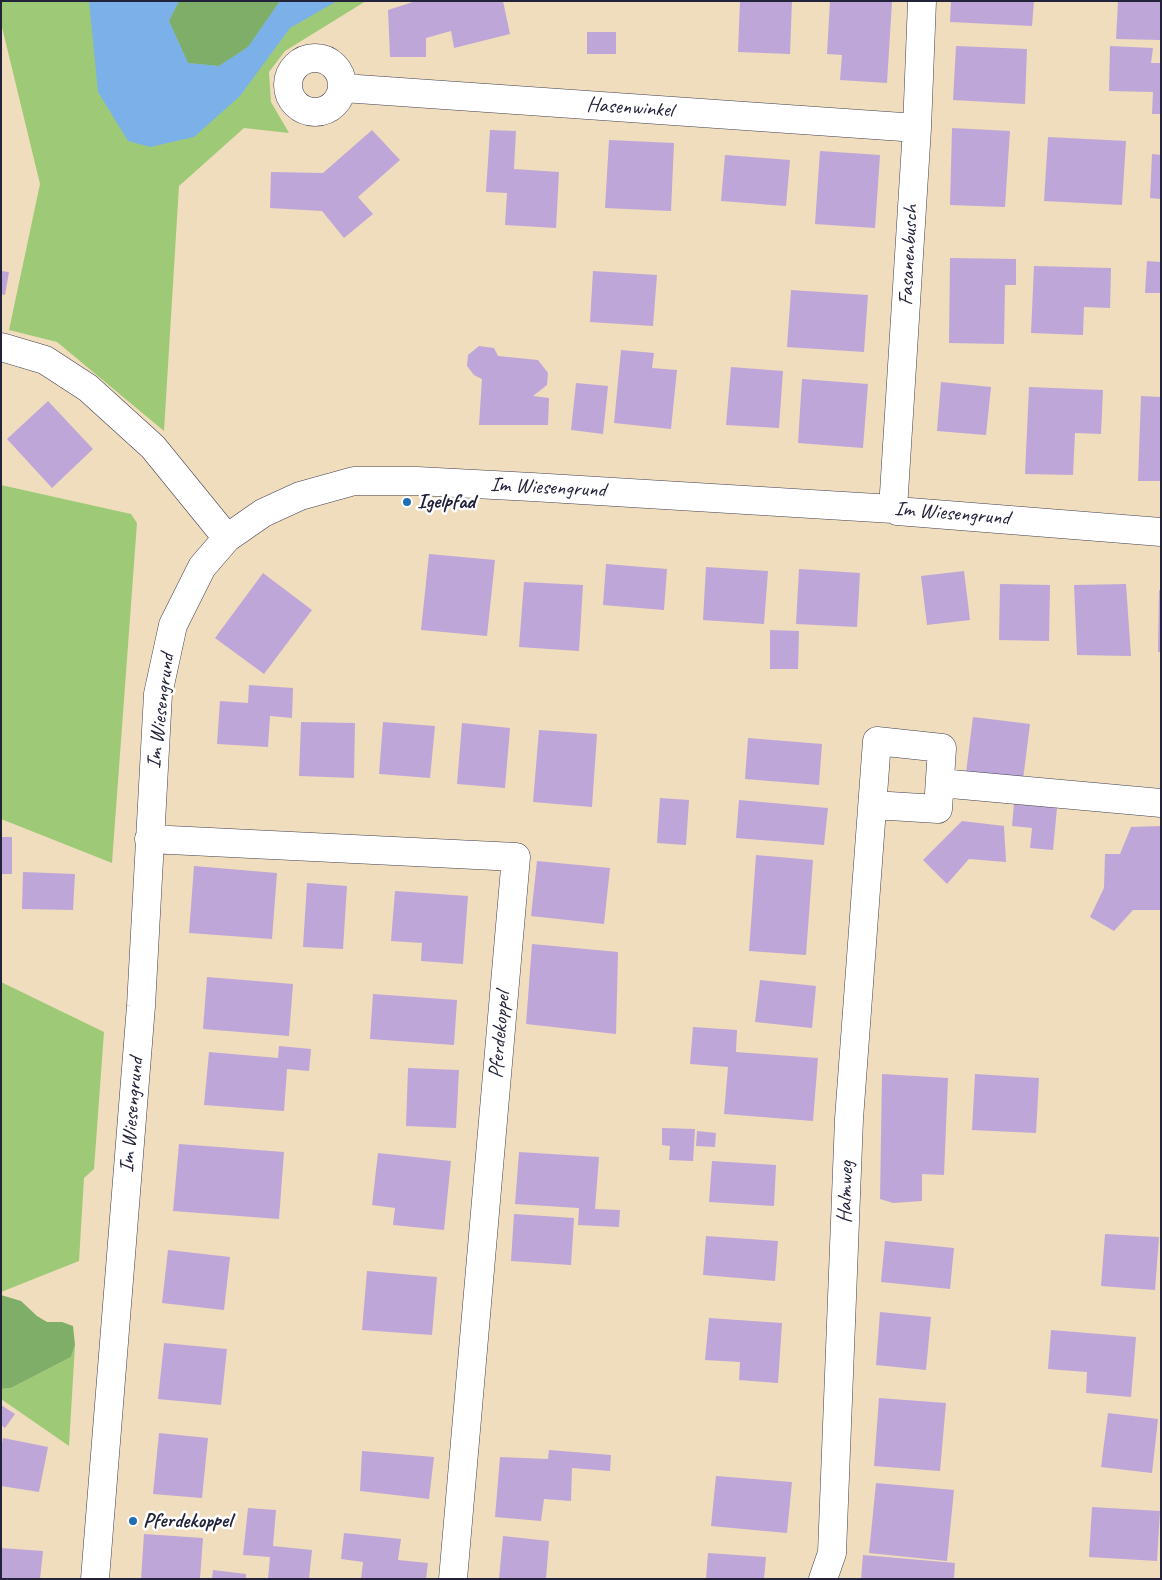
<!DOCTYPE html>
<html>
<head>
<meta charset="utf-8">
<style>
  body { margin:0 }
  #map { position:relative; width:1162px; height:1580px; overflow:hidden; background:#f0ddbd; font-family:Caveat,sans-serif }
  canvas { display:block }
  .frame { position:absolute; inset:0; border:2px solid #22223b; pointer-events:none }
</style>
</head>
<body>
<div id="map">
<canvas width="1162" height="1580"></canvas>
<div class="frame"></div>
</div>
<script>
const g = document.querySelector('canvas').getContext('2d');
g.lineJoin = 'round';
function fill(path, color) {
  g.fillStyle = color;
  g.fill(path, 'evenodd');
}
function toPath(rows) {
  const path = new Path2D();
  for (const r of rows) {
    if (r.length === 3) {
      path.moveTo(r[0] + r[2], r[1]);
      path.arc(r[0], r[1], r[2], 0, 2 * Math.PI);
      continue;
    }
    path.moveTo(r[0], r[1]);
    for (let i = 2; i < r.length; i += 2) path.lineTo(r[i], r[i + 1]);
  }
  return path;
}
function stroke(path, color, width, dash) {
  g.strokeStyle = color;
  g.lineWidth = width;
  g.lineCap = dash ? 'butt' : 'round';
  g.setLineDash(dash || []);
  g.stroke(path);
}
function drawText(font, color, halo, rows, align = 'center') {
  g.font = font + ' Caveat,sans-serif';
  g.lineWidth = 5;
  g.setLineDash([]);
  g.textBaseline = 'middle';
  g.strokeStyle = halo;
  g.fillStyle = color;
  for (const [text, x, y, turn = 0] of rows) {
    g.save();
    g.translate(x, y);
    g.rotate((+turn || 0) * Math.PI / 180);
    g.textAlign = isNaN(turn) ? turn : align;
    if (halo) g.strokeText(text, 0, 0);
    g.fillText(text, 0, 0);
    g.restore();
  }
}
fill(toPath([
  [1,1,366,1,285,51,269,72,271,102,289,133,244,128,179,186,164,431,57,342,9,330,40,184,1,23],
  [1,485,131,514,137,523,112,863,1,819],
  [1,982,104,1032,94,1169,84,1178,79,1261,1,1292],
  [75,1345,69,1446,1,1399,1,1389,11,1388,71,1357]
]), '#9eca77');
fill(toPath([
  [179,1,280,1,248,47,219,66,188,63,169,21],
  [1,1295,21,1301,37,1316,47,1322,62,1322,73,1326,75,1345,71,1357,11,1388,1,1389]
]), '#7eae68');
fill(toPath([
  [89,1,179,1,169,21,188,63,219,66,248,47,280,1,337,1,290,28,240,96,194,137,150,147,128,141,98,92]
]), '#7bb0e9');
fill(toPath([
  [416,1,503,1,510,34,454,48,451,31,426,38,426,57,390,57,388,10],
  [740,1,792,1,790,54,738,52],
  [830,1,892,2,887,83,840,80,842,55,827,54],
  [951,1,1034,1,1032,26,950,22],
  [1118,1,1161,1,1160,40,1116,39],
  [587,32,616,32,616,54,587,54],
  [956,46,1027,49,1025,104,953,100],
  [1110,46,1153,48,1151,63,1161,63,1161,114,1152,114,1153,92,1109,91],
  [952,128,1010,131,1005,207,950,205],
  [372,130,400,160,358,197,373,214,344,238,322,211,270,208,271,172,323,173],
  [490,130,516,131,514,169,559,172,556,228,505,225,507,193,486,192],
  [1048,137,1126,141,1122,205,1044,201],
  [609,140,674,143,671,211,605,208],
  [820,151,880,155,875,228,815,224],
  [1152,154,1161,155,1161,199,1150,198],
  [725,155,790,160,786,206,721,201],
  [950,258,1016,259,1016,285,1005,285,1004,344,949,343],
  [1147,261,1161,262,1161,293,1145,293],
  [1034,266,1111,268,1110,308,1084,307,1083,335,1031,333],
  [1,271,9,272,5,295,1,294],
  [593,271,657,275,653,326,590,322],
  [791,290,868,295,864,352,787,347],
  [479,346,494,348,498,356,538,360,548,373,547,385,533,396,549,398,548,425,479,425,482,379,474,375,467,366,468,355],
  [621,350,654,353,652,368,677,370,671,429,614,423],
  [731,367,783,371,779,428,726,425],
  [802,379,868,384,863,448,798,443],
  [941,382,991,387,986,435,937,431],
  [576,383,608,386,603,434,571,430],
  [1029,387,1103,390,1101,434,1075,433,1073,475,1025,474],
  [1141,396,1161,397,1161,481,1138,481],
  [48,401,93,449,52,488,7,439],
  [429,554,495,560,487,636,421,630],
  [606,564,667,569,664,610,603,605],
  [706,567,768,571,764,624,703,620],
  [799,569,860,573,857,627,796,624],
  [964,571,970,620,927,625,921,576],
  [263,573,312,610,264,674,215,638],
  [524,582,583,585,579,651,519,647],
  [1000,584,1050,585,1049,641,999,640],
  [1126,584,1131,656,1077,655,1074,585],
  [1159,590,1161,590,1161,652,1158,652],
  [770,630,799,631,798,669,770,669],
  [249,685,293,688,292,718,270,716,268,747,217,744,220,701,248,703],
  [973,717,1030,724,1023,780,966,773],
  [301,722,355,723,354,778,299,776],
  [383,722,435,726,430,778,379,774],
  [462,723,510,728,505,788,457,784],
  [539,730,597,734,592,807,533,802],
  [748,738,822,744,819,785,745,779],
  [660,798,689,800,686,845,657,843],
  [739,800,828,808,824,845,736,838],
  [1014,804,1057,808,1053,850,1030,848,1032,828,1012,826],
  [962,821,1004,826,1006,862,969,859,947,884,923,860],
  [1161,826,1161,910,1133,910,1114,931,1090,917,1104,888,1105,854,1120,854,1131,827],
  [1,837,12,837,12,874,1,874],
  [756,855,813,860,806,955,749,951],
  [537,861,610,868,604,924,531,916],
  [194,866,277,873,272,939,189,933],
  [23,872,75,874,73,910,22,909],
  [307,883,347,886,343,949,303,947],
  [395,891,468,896,463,964,421,961,422,943,391,941],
  [532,944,618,952,616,1034,526,1024],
  [207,977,293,984,289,1036,203,1029],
  [760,980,816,986,812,1028,755,1022],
  [373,994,457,1000,454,1045,370,1039],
  [693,1027,737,1030,736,1052,818,1058,813,1121,724,1114,728,1067,690,1064],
  [279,1046,311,1049,309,1071,287,1069,284,1111,204,1105,209,1052,278,1058],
  [408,1068,459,1070,456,1128,406,1126],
  [882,1074,948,1078,944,1175,922,1174,922,1201,893,1203,880,1199],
  [975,1074,1039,1078,1036,1133,972,1130],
  [662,1128,695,1129,693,1161,669,1160,670,1146,662,1145],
  [697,1131,716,1133,715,1147,696,1146],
  [179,1144,284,1152,279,1219,173,1211],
  [519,1152,599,1157,595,1209,620,1210,619,1227,578,1225,579,1208,515,1204],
  [378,1153,451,1161,444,1230,393,1225,395,1208,372,1205],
  [712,1161,776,1165,774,1206,709,1202],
  [514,1214,574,1218,571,1265,511,1261],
  [1105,1234,1159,1237,1155,1290,1101,1286],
  [706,1236,778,1241,775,1281,703,1275],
  [885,1241,954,1248,950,1289,881,1282],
  [168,1250,230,1257,224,1310,162,1303],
  [367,1271,437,1277,432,1335,362,1330],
  [880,1312,931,1317,926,1370,876,1365],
  [709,1318,782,1323,778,1383,739,1380,740,1362,705,1360],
  [1051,1330,1136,1337,1131,1397,1086,1393,1087,1372,1048,1369],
  [164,1343,227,1349,221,1405,158,1399],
  [879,1398,946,1403,940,1471,874,1466],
  [1,1405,15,1414,5,1428,1,1425],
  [1108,1413,1158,1419,1152,1473,1101,1467],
  [159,1433,208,1438,202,1498,153,1494],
  [3,1438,48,1447,39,1492,1,1486,1,1450],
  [549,1450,611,1455,610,1471,572,1468,571,1501,544,1499,541,1521,495,1517,500,1457,548,1459],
  [362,1451,434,1457,429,1499,360,1491],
  [716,1476,792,1482,787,1533,711,1526],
  [876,1483,954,1490,947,1561,869,1553],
  [1092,1507,1160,1511,1157,1561,1089,1557],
  [248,1508,276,1510,273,1546,312,1550,309,1579,268,1579,270,1557,243,1555],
  [344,1533,401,1539,398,1560,428,1563,426,1579,361,1579,363,1562,341,1559],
  [144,1534,203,1538,200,1579,141,1579],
  [503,1536,549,1541,546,1579,499,1579],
  [1,1548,43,1551,40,1579,1,1579],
  [708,1553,766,1557,764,1579,706,1579],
  [863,1555,955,1563,954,1579,861,1579],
  [213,1570,246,1574,246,1579,212,1579]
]), '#bfa6d8');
const minor = toPath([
  [315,85,27],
  [343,88,917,128],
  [1,347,45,360,88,388,153,447,227,538],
  [893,509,917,128,922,1],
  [940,783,1161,803],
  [149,839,516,857,453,1579],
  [95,1579,141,1006,158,694,173,625,202,567,227,538,263,513,300,496,354,481,417,481,532,487,893,509,897,511,1161,532],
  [823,1579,832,1553,849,1119,877,741,942,748,938,809,873,805]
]);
stroke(minor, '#413e4e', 29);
stroke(minor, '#fff', 28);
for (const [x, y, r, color] of [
  [407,502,5,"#1f6fb2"],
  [133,1521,5,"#1f6fb2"]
]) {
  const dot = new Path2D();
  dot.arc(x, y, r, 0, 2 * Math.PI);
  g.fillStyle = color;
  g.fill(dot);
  stroke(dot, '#fff', 2);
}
drawText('21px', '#22223b', '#fff', [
  ["Hasenwinkel",630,108,4],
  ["Fasanenbusch",909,255,-87],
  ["Im Wiesengrund",548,488,3],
  ["Im Wiesengrund",952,514,5],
  ["Im Wiesengrund",161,711,-83],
  ["Pferdekoppel",500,1035,-85],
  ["Im Wiesengrund",132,1115,-85],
  ["Halmweg",846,1192,-88]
]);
drawText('bold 21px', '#22223b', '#fff', [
  ["Igelpfad",417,502],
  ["Pferdekoppel",143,1521]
], 'left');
</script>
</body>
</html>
